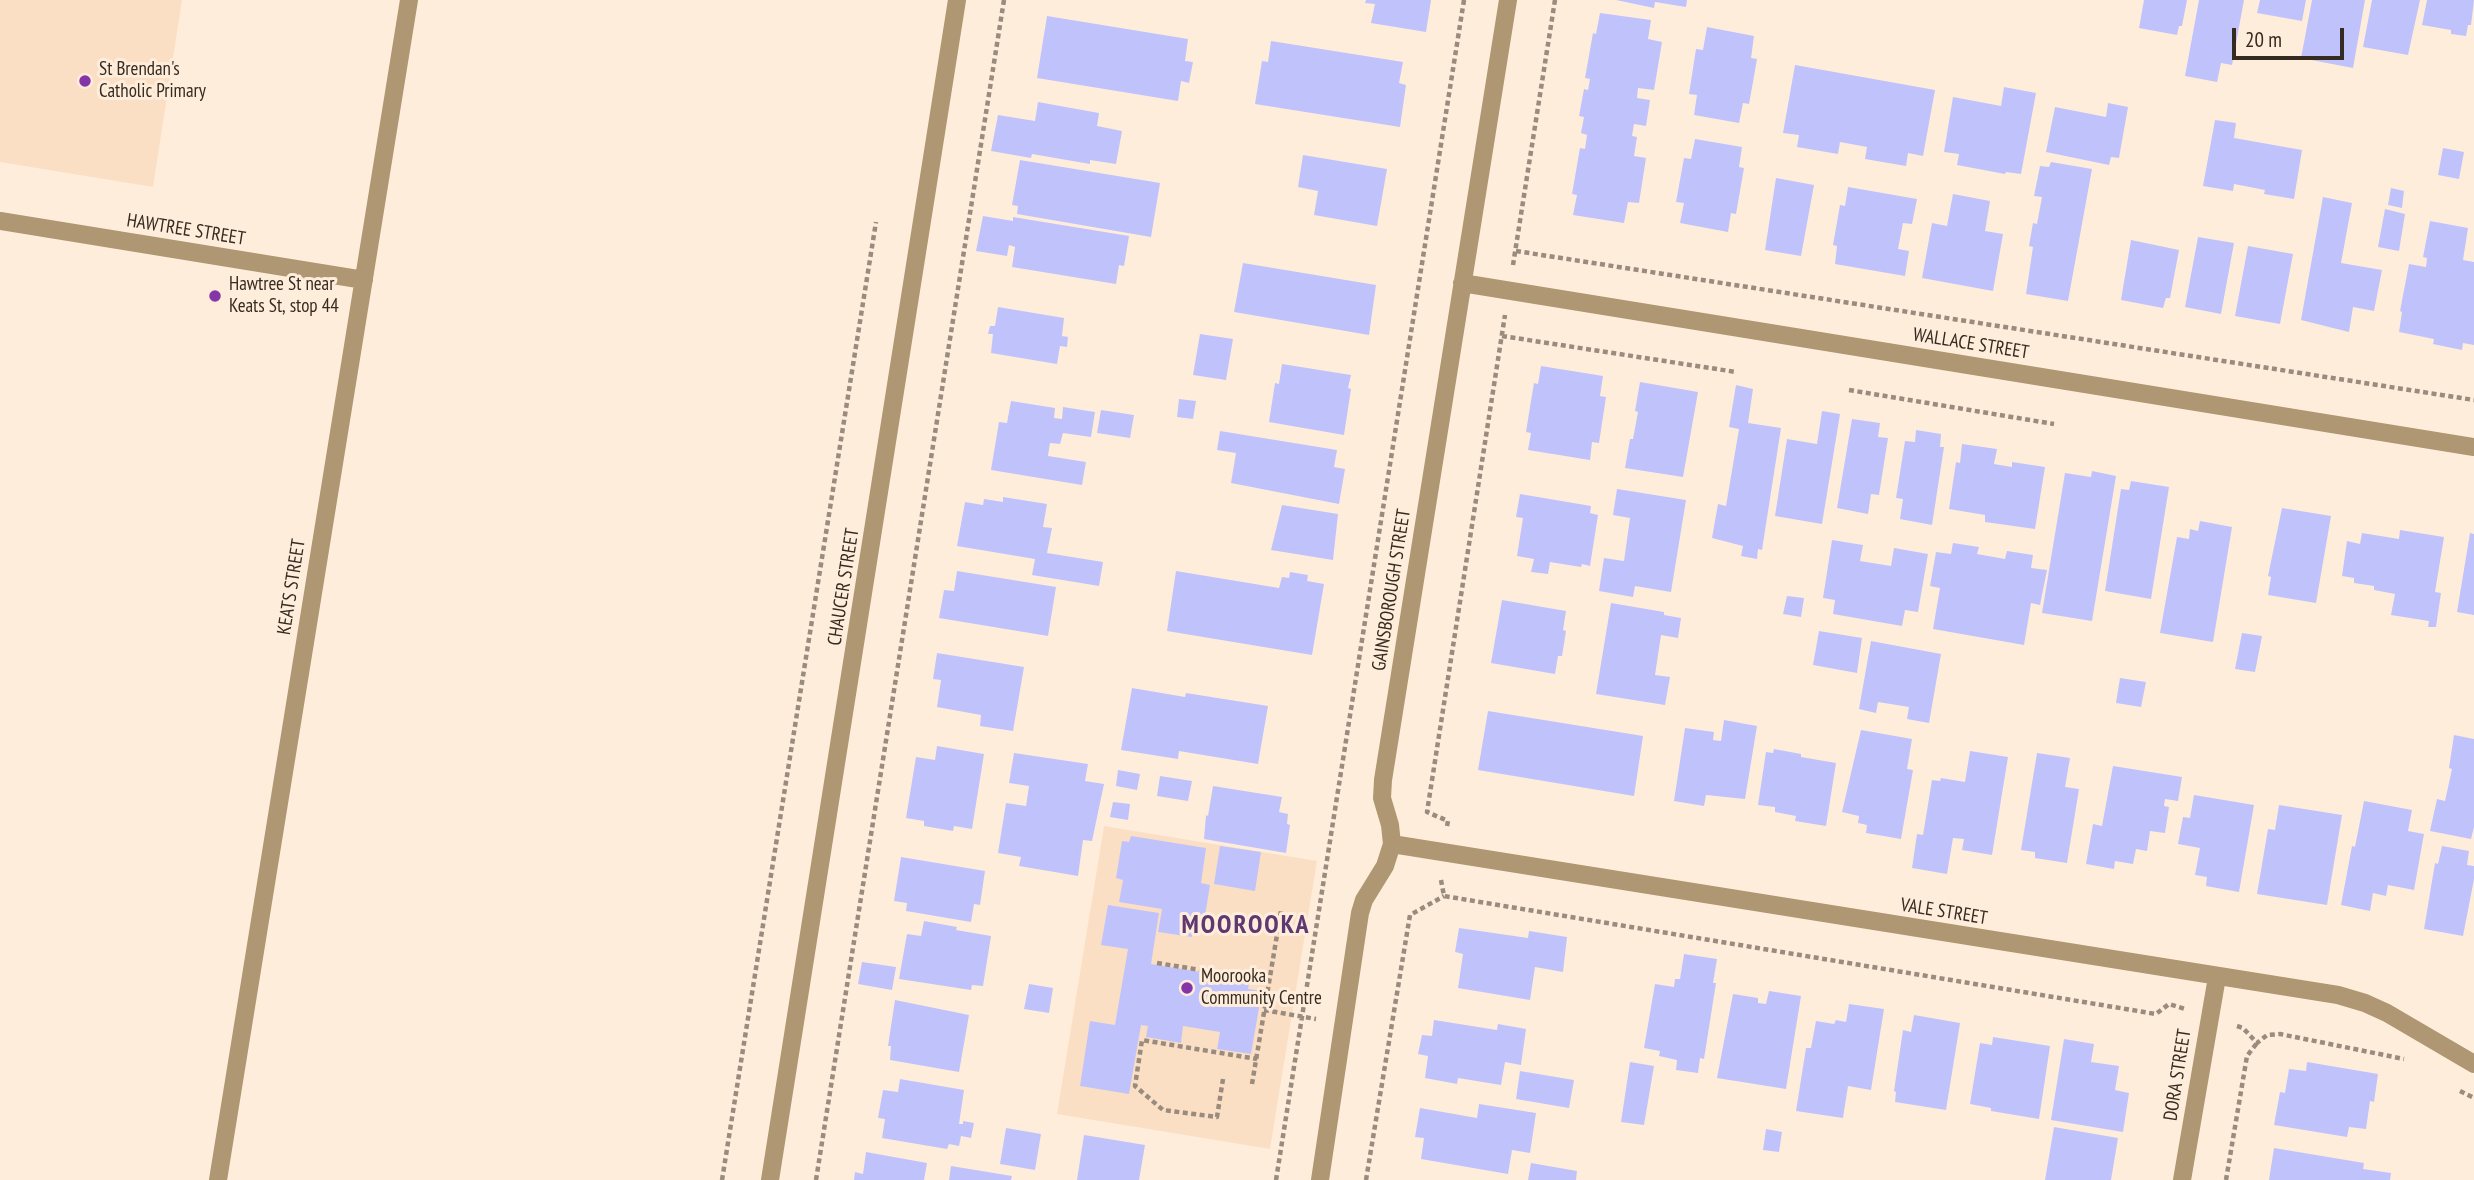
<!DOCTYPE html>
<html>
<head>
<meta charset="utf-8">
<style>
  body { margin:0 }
  #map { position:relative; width:2474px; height:1180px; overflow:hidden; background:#ffeddc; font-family:"PT Sans Narrow",sans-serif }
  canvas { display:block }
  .scale { position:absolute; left:2232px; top:28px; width:112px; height:32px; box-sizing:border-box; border:4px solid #362b20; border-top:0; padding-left:9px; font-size:21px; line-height:24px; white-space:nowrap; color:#362b20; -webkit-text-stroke:5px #ffeddc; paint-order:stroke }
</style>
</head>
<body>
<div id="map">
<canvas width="2474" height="1180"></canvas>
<div class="scale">20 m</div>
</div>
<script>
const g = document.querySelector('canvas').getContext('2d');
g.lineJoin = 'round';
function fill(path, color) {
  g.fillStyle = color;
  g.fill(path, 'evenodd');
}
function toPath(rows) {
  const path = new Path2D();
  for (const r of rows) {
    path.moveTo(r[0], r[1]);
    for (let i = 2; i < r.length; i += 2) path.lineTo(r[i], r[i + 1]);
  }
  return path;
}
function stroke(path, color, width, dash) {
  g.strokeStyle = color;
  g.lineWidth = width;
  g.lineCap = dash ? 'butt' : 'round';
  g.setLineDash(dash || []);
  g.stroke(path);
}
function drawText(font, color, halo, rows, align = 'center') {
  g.font = font + ' "PT Sans Narrow",sans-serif';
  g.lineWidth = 6;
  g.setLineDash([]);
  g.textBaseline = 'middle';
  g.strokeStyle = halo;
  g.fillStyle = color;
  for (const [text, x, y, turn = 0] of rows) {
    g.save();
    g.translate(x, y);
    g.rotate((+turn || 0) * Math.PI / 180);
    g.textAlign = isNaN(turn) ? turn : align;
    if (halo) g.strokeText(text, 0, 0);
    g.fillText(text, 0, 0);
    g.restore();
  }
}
fill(toPath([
  [0,0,182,0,153,187,0,162],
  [1104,826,1317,861,1270,1149,1057,1114]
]), '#fbdfc4');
fill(toPath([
  [1366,0,1431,0,1426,32,1371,23,1375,4,1365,3],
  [1616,0,1687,0,1686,7,1655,2,1654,8],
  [2144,0,2187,0,2182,26,2179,26,2177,35,2139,28],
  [2199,0,2244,0,2232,65,2221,63,2217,82,2185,76],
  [2260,0,2306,0,2302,21,2257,13],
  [2312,0,2365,0,2353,68,2301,58],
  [2372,0,2420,0,2408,55,2363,47],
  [2427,0,2474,0,2471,25,2468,25,2466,36,2451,34,2451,30,2422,25],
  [1600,13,1651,20,1648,39,1662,42,1654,90,1638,88,1637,98,1650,100,1646,126,1634,124,1632,136,1637,137,1634,156,1646,158,1639,203,1628,202,1624,223,1573,215,1577,195,1572,194,1580,148,1585,149,1587,135,1581,133,1584,117,1579,116,1584,89,1588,90,1590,79,1585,78,1593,33,1596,34],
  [1047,16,1188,39,1185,61,1193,62,1189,83,1181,81,1178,101,1037,78],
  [1707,27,1754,36,1751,58,1757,59,1753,82,1749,104,1743,103,1739,123,1694,115,1697,95,1689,94,1696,49,1703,50],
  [1271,41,1403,62,1399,83,1406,85,1400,127,1255,104,1262,61,1268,62],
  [1795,65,1935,90,1923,156,1908,153,1906,166,1865,159,1867,147,1840,142,1838,154,1797,147,1799,135,1783,133],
  [2004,87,2036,93,2021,174,2006,172,2005,174,1957,165,1959,154,1944,152,1953,97,2001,106],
  [1038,102,1099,113,1097,126,1122,131,1116,164,1090,160,1090,164,1032,154,1031,158,991,151,998,115,1035,121],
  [2108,103,2128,107,2119,158,2111,157,2109,165,2046,152,2055,107,2106,117],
  [2215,120,2236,123,2234,138,2302,150,2294,199,2264,194,2265,190,2234,184,2233,191,2203,186],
  [1695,139,1742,147,1739,167,1744,168,1736,214,1731,213,1728,232,1680,223,1684,203,1676,202,1684,158,1691,159],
  [2443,148,2464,152,2459,179,2438,175],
  [1303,155,1387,169,1377,226,1314,215,1318,191,1298,187],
  [1020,160,1160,183,1151,237,1017,214,1018,206,1012,205],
  [2051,162,2092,169,2068,301,2026,294,2033,247,2029,246,2033,223,2037,224,2042,197,2034,196,2040,166,2049,167],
  [1776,178,1814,185,1801,256,1765,250],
  [1848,187,1917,199,1912,224,1903,223,1898,249,1909,251,1905,276,1835,264,1837,246,1833,245,1840,205,1845,206],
  [2391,188,2404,191,2402,208,2388,205],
  [1953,194,1990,201,1985,231,2003,234,1993,291,1922,278,1932,223,1947,226],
  [2323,197,2352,203,2341,263,2382,270,2374,311,2353,307,2349,332,2301,320],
  [2385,209,2405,214,2399,251,2378,247],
  [983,216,1013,221,1013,217,1129,236,1124,266,1119,265,1116,284,1012,267,1015,247,1009,245,1007,256,976,251],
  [2430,221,2468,228,2463,260,2474,262,2474,345,2463,343,2462,350,2433,344,2434,339,2399,332,2402,312,2400,311,2409,264,2426,267,2427,258,2423,257],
  [2198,237,2234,243,2221,314,2185,307],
  [2131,240,2179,250,2170,298,2166,298,2163,308,2121,300],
  [2248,246,2293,254,2280,324,2235,316],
  [1243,263,1376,285,1369,335,1234,312],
  [998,307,1064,318,1062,336,1068,337,1067,347,1060,346,1057,364,991,353,993,334,988,334,990,326,995,326],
  [1200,334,1233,339,1226,380,1193,375],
  [1282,364,1351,375,1348,388,1351,389,1344,435,1269,422,1275,383,1279,384],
  [1541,366,1603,376,1600,396,1606,397,1599,443,1592,442,1590,460,1528,450,1531,433,1526,432,1530,407,1534,383,1538,384],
  [1640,382,1698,392,1683,477,1625,468,1630,439,1633,439,1638,412,1635,411],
  [1736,385,1753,389,1748,423,1781,428,1762,550,1758,549,1757,559,1741,556,1743,546,1712,538,1718,504,1726,506,1739,429,1729,427],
  [1179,399,1196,401,1193,419,1177,417],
  [1011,401,1055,408,1054,418,1062,419,1063,407,1095,412,1091,437,1063,433,1060,444,1050,443,1048,456,1086,462,1082,485,991,470,999,422,1007,423],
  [1101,410,1134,415,1130,438,1097,433],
  [1822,411,1840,414,1822,524,1775,516,1787,439,1817,444],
  [1852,419,1880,423,1878,437,1888,438,1879,495,1871,494,1868,514,1837,508],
  [1916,430,1941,434,1940,447,1944,447,1932,525,1900,519,1903,499,1896,498,1905,441,1915,442],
  [1220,431,1337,450,1334,467,1345,469,1339,504,1231,483,1236,453,1217,450],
  [1962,444,1997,449,1994,464,2012,467,2012,462,2045,467,2035,529,1985,522,1985,515,1949,509,1956,462,1960,463],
  [2092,471,2116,476,2092,621,2042,613,2065,473,2091,477],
  [2131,481,2169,487,2151,599,2105,591,2121,489,2129,490],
  [1617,489,1686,500,1671,592,1635,586,1633,597,1599,591,1604,558,1624,561,1630,518,1613,515],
  [1520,494,1591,506,1590,513,1598,515,1590,566,1582,564,1581,567,1550,562,1548,574,1531,572,1534,559,1517,556,1523,518,1516,517],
  [1003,497,1047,504,1043,527,1052,528,1047,553,1103,562,1099,586,1032,575,1035,559,957,546,965,502,983,505,984,499,1003,502],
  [1282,505,1338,514,1333,560,1271,550],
  [2282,508,2331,516,2316,603,2268,595,2271,577,2268,576],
  [2200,521,2232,527,2213,642,2160,633,2177,537,2189,539,2190,529,2198,531],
  [2400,530,2444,537,2435,592,2441,593,2436,627,2428,627,2429,621,2391,615,2395,594,2374,590,2374,586,2354,583,2354,578,2342,576,2347,541,2360,544,2362,533,2399,539],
  [2470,533,2474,534,2474,615,2457,612],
  [1832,540,1863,545,1860,561,1891,566,1894,548,1928,554,1918,612,1905,610,1902,626,1833,614,1835,600,1823,598],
  [1953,543,1979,547,1977,554,2005,559,2007,551,2033,555,2031,568,2047,570,2040,605,2031,603,2024,645,1933,629,1940,588,1930,586,1936,552,1951,554],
  [957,571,1056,587,1048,636,939,618,944,590,954,591],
  [1176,571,1279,588,1282,577,1289,578,1290,572,1308,575,1307,581,1324,584,1312,655,1167,631],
  [1787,596,1804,598,1801,617,1783,614],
  [1502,600,1566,611,1563,630,1566,631,1562,656,1558,656,1555,674,1491,663],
  [1611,603,1664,612,1664,615,1681,618,1678,638,1661,635,1655,675,1670,677,1665,705,1596,694],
  [1819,631,1862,638,1857,673,1813,665],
  [2242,633,2262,636,2255,672,2235,669],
  [1871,641,1941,654,1929,723,1907,719,1909,707,1878,702,1876,713,1859,709],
  [937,653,1024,667,1013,731,980,726,981,715,937,707,941,680,933,679],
  [2120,678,2146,682,2141,707,2116,703],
  [1132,688,1185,697,1186,693,1268,706,1258,764,1179,751,1178,759,1121,750],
  [1488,711,1643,736,1634,796,1478,770],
  [1724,720,1757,726,1745,799,1706,795,1704,806,1674,801,1685,728,1714,732,1713,740,1721,741],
  [1861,730,1912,739,1907,769,1913,770,1901,839,1866,833,1867,825,1858,823,1859,816,1842,812],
  [2454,735,2474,739,2474,827,2471,839,2430,831,2437,799,2445,801,2452,769,2449,768],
  [937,746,984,754,972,829,954,826,953,831,924,826,924,821,906,818,916,757,935,760],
  [1774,749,1801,754,1801,757,1836,763,1826,826,1795,821,1796,816,1775,812,1775,807,1758,805,1766,752,1773,753],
  [1970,751,2008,757,1992,855,1962,850,1964,839,1953,838,1947,874,1912,868,1917,834,1923,835,1932,780,1940,781,1941,778,1965,782],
  [1014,753,1088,764,1085,781,1104,784,1092,841,1083,840,1078,876,1019,866,1021,857,998,853,1006,803,1026,806,1029,786,1009,783],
  [2037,753,2070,758,2065,787,2079,789,2067,863,2035,858,2035,852,2021,850],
  [2113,766,2182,777,2178,801,2165,799,2164,806,2169,807,2165,833,2150,831,2147,851,2136,849,2133,864,2115,861,2114,869,2086,864,2093,824,2102,826],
  [1118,770,1140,774,1137,790,1116,786],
  [1160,776,1192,781,1188,801,1157,796],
  [1213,786,1282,797,1279,812,1288,814,1287,824,1290,825,1286,853,1204,839,1206,815,1208,816],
  [2194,795,2254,805,2239,892,2206,886,2207,877,2195,875,2200,848,2178,844,2183,817,2190,818],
  [2364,801,2412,810,2408,831,2424,834,2414,890,2388,885,2386,896,2373,893,2370,911,2341,905,2352,846,2355,847],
  [1113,802,1130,804,1128,820,1110,817],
  [2279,805,2342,815,2327,905,2257,894,2268,829,2275,830],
  [1131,836,1206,848,1201,883,1210,885,1205,916,1196,915,1192,937,1158,932,1162,909,1119,902,1123,880,1116,878,1122,841,1129,842],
  [1220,846,1261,852,1255,891,1214,884],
  [2442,846,2469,851,2467,865,2474,866,2474,879,2463,936,2424,929,2435,863,2438,864],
  [901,857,985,871,980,905,974,904,971,922,906,911,907,903,894,901],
  [1108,905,1159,913,1151,964,1250,980,1248,989,1262,991,1251,1054,1217,1049,1220,1032,1183,1026,1181,1043,1146,1037,1148,1026,1141,1025,1129,1094,1080,1086,1090,1021,1115,1025,1128,949,1101,945],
  [924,921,957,927,956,930,991,936,983,986,972,985,971,990,899,979,907,934,921,936],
  [1459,928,1528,938,1529,931,1567,937,1563,972,1535,967,1530,1000,1458,988,1463,954,1455,952],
  [1684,954,1717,959,1713,983,1716,983,1704,1059,1700,1058,1698,1073,1676,1070,1677,1060,1659,1056,1660,1051,1644,1048,1655,984,1674,987,1675,979,1680,979],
  [862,962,896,967,892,990,858,984],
  [1029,984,1053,988,1049,1013,1024,1009],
  [1769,991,1801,996,1786,1089,1717,1078,1733,994,1758,998,1758,1003,1766,1004],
  [895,1000,969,1015,959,1072,890,1060,891,1046,888,1046],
  [1849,1004,1884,1009,1871,1090,1848,1086,1843,1118,1796,1111,1806,1048,1811,1048,1816,1021,1834,1024,1836,1020,1846,1022],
  [1914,1015,1960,1023,1946,1110,1895,1102,1896,1092,1894,1091,1903,1030,1911,1032],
  [1434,1020,1497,1030,1498,1024,1526,1029,1521,1065,1505,1062,1501,1085,1458,1078,1457,1084,1425,1078,1428,1056,1418,1054,1422,1035,1432,1036],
  [1993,1037,2050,1046,2039,1119,1991,1111,1991,1108,1970,1104,1980,1043,1992,1045],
  [2064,1039,2094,1044,2091,1062,2119,1066,2115,1090,2129,1093,2123,1132,2051,1120],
  [1630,1062,1654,1066,1644,1125,1621,1122],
  [2307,1062,2378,1074,2374,1102,2370,1101,2366,1129,2349,1127,2347,1137,2274,1125,2280,1092,2285,1093,2289,1069,2306,1071],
  [1520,1071,1574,1080,1569,1108,1516,1099],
  [900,1079,964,1090,959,1124,963,1124,963,1121,974,1123,971,1138,961,1136,959,1146,949,1144,947,1149,882,1138,885,1119,878,1118,883,1090,898,1092],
  [1479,1104,1536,1113,1530,1153,1512,1150,1508,1174,1421,1159,1424,1138,1415,1137,1420,1108,1477,1118],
  [2054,1127,2118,1138,2111,1180,2045,1180],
  [1006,1128,1041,1134,1035,1170,1000,1164],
  [1766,1129,1782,1132,1779,1152,1763,1150],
  [1084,1135,1145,1145,1139,1180,1077,1180],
  [2274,1148,2364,1163,2363,1169,2391,1173,2390,1180,2269,1180],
  [866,1152,927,1163,924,1180,854,1180,855,1172,863,1174],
  [1531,1163,1577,1171,1576,1180,1528,1180],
  [951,1166,1012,1176,1011,1180,949,1180]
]), '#c0c3fb');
stroke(toPath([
  [1516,251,2474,400],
  [1513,265,1555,0],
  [1502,336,1736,372],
  [1849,390,2054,424],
  [1447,826,1448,821,1427,812,1505,315],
  [1441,880,1444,896,2156,1014,2169,1004,2185,1009],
  [1157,963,1269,981],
  [1264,1010,1316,1019],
  [2237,1026,2243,1028,2257,1043,2267,1035,2280,1034,2404,1059],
  [1223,1079,1217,1117,1163,1110,1135,1086,1142,1040,1257,1059],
  [1252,1084,1281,911],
  [2460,1091,2474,1098],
  [722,1180,876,222],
  [816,1180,1004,0],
  [1276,1180,1464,0],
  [1366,1180,1410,915,1444,896],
  [2226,1180,2247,1056,2257,1043]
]), '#998b7d', 4.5, [5, 3.5]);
stroke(toPath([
  [0,221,364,280],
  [1462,283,2474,447],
  [1392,844,2338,995,2365,1003,2387,1013,2474,1064],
  [218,1180,409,0],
  [770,1180,957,0],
  [1320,1180,1360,913,1364,900,1385,866,1392,844,1390,825,1382,798,1383,780,1508,0],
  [2182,1180,2217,977]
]), '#ae9772', 18);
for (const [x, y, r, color] of [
  [85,81,7,"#8436a7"],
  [215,296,7,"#8436a7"],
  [1187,988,7,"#8436a7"]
]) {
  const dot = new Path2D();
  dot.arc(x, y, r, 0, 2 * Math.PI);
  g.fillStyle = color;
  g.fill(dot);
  stroke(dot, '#ffeddc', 2.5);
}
drawText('19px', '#362b20', '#ffeddc', [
  ["St Brendan's",99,70],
  ["Catholic Primary",99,92],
  ["Hawtree St near",229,285],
  ["Keats St, stop 44",229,307],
  ["Moorooka",1201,977],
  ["Community Centre",1201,999]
], 'left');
drawText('19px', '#362b20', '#ffeddc', [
  ["HAWTREE STREET",186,230,9],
  ["WALLACE STREET",1971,344,9],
  ["KEATS STREET",292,587,-81],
  ["CHAUCER STREET",844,587,-81],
  ["GAINSBOROUGH STREET",1392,590,-81],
  ["VALE STREET",1944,912,9],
  ["DORA STREET",2178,1075,-81]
]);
g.letterSpacing = '2px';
drawText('bold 26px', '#5e3870', '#ffeddc', [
  ["MOOROOKA",1246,926]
]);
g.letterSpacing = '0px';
</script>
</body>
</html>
